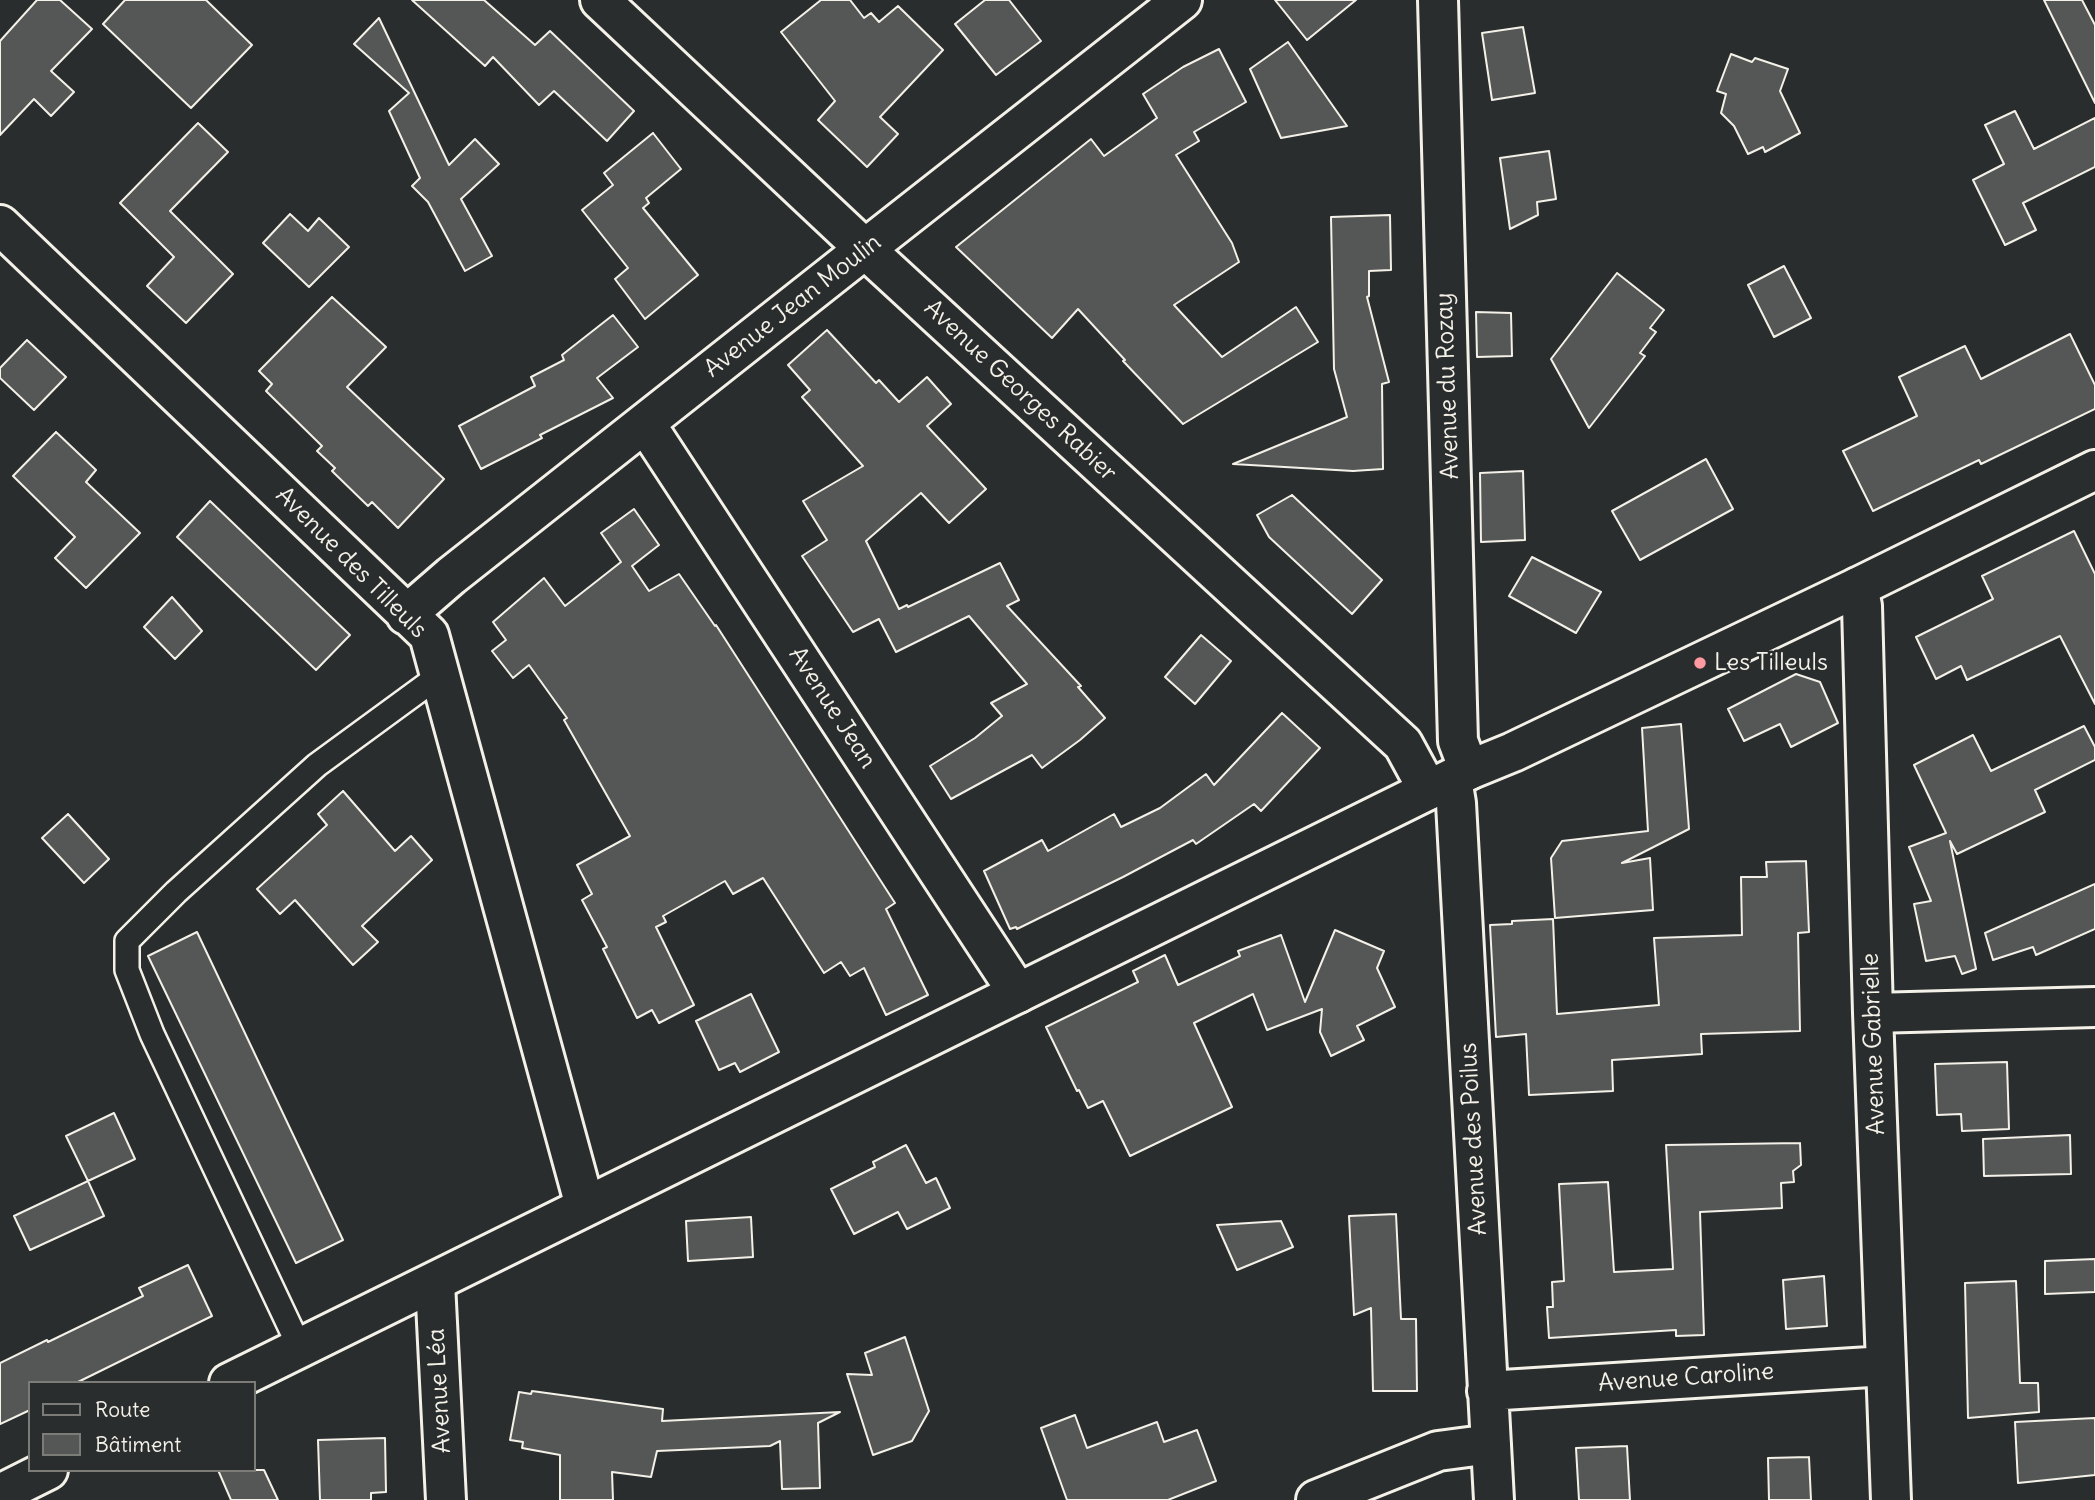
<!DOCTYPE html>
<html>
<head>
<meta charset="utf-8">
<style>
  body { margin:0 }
  #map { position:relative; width:2095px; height:1500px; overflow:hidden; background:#2a2d2e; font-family:Delius,sans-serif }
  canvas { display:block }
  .legend { position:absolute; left:28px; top:1381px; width:228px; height:91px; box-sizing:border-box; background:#2a2d2e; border:2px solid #7b7b78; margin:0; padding:9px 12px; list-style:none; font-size:21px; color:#f4f1e8 }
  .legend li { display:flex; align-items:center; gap:14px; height:35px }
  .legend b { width:35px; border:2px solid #7b7b78 }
</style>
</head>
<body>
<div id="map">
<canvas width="2095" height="1500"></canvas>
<ul class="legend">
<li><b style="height:9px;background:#2a2d2e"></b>Route</li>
<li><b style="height:19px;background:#555756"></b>Bâtiment</li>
</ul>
</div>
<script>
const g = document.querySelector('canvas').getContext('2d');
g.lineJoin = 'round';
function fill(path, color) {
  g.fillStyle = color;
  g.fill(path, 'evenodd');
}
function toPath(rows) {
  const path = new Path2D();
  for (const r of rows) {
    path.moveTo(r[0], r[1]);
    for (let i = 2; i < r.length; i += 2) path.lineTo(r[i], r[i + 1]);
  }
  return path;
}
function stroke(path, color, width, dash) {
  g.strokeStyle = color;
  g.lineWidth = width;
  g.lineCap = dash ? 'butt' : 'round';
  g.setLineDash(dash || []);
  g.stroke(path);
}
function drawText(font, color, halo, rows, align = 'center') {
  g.font = font + ' Delius,sans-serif';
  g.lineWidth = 5;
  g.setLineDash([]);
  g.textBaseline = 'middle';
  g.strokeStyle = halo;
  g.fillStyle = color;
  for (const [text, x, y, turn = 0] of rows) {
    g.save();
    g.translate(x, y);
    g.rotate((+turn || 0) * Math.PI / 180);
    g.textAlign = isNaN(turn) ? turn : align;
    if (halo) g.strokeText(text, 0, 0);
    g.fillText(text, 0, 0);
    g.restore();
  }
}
const building = toPath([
  [37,0,60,0,92,29,51,71,74,92,51,116,34,99,0,135,0,41,37,0],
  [125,0,206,0,252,45,191,108,103,24,125,0],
  [412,0,484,0,535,45,550,31,634,111,607,141,554,91,539,105,493,57,485,66,412,0],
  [821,0,850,0,864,18,871,13,879,22,898,6,943,50,880,117,898,134,867,167,818,120,835,101,781,32,821,0],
  [985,0,1009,0,1041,41,996,75,955,24,985,0],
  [1275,0,1356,0,1307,40,1275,0],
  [2044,0,2082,0,2095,25,2095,103,2044,0],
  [379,18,449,165,475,139,499,164,461,199,492,256,465,271,428,202,412,186,420,178,389,111,409,93,354,44,379,18],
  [1523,27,1535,93,1492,100,1482,33,1523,27],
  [1288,42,1347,126,1281,138,1250,69,1288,42],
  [1219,49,1246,102,1194,132,1199,141,1176,155,1232,243,1239,262,1174,305,1222,357,1296,307,1318,342,1183,424,1123,361,1125,360,1078,309,1052,338,956,247,1091,139,1104,156,1157,118,1143,94,1183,67,1219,49],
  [1731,54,1752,62,1755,58,1788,69,1780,91,1800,133,1765,152,1763,147,1748,154,1734,126,1721,113,1726,94,1717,91,1731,54],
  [2015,111,2034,149,2095,118,2095,167,2023,203,2036,230,2005,245,1973,180,2004,164,1985,125,2015,111],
  [198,123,228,152,170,211,233,274,186,323,147,286,174,257,120,203,198,123],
  [653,133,681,169,646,198,649,203,643,208,698,275,645,319,615,279,628,268,582,210,613,185,604,173,653,133],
  [1549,151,1556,199,1537,202,1538,215,1510,229,1500,158,1549,151],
  [290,214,308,231,319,218,349,247,309,287,263,243,290,214],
  [1390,215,1391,270,1369,271,1369,296,1367,297,1389,382,1382,384,1383,469,1353,471,1233,464,1347,417,1334,369,1331,217,1390,215],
  [1784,266,1811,318,1774,337,1748,285,1784,266],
  [1617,273,1664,310,1650,328,1656,332,1640,353,1645,356,1589,428,1551,359,1617,273],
  [332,297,386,347,347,387,444,479,398,528,372,502,368,506,332,471,335,468,317,451,322,446,266,391,272,384,259,371,332,297],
  [1476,312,1511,313,1512,356,1477,357,1476,312],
  [613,315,638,347,597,378,613,398,540,435,542,438,481,469,459,426,535,386,531,377,564,360,562,355,613,315],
  [827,330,876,383,879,380,899,402,927,377,951,404,927,426,986,489,949,523,921,493,866,541,899,609,907,605,908,607,1000,563,1019,600,1007,606,1081,686,1078,687,1105,718,1080,740,1042,768,1032,755,951,799,930,766,975,738,1002,716,991,703,1027,684,969,616,896,652,879,619,853,632,802,556,827,540,803,501,863,466,802,397,810,390,788,365,827,330],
  [2070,334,2095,385,2095,409,1981,464,1979,460,1873,511,1843,451,1917,416,1899,377,1965,346,1981,379,2070,334],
  [27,340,66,377,34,410,0,378,0,368,27,340],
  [56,432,96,470,86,482,140,533,86,588,55,558,75,537,13,476,56,432],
  [1706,459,1733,509,1640,560,1612,511,1706,459],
  [1523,471,1525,540,1481,542,1480,473,1523,471],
  [1292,495,1382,580,1352,614,1269,537,1257,515,1292,495],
  [210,501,350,635,316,670,177,537,210,501],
  [634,509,659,545,632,566,649,591,679,574,715,626,716,625,895,903,886,909,928,995,886,1015,864,968,850,976,841,962,824,973,763,878,733,894,725,881,663,916,666,922,656,927,694,1005,659,1023,652,1010,637,1018,603,949,607,947,582,900,592,894,577,865,630,836,564,720,567,718,529,665,513,678,492,651,506,640,493,622,544,578,565,606,621,562,601,533,634,509],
  [2074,531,2095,574,2095,704,2060,636,1967,680,1961,666,1936,679,1916,637,1993,599,1982,576,2074,531],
  [1532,557,1601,592,1576,633,1509,596,1532,557],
  [172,597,202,631,175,659,144,627,172,597],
  [1201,635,1231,661,1195,704,1165,677,1201,635],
  [1796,674,1820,682,1838,723,1791,747,1780,724,1744,741,1728,709,1796,674],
  [1282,713,1320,748,1261,811,1254,804,1196,844,1193,840,1123,877,1017,929,1016,927,1010,929,984,871,1042,840,1048,851,1114,814,1121,827,1160,808,1206,774,1214,785,1282,713],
  [1681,724,1689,829,1622,863,1650,858,1653,910,1555,918,1551,858,1562,841,1648,831,1642,728,1681,724],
  [2084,726,2095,747,2095,760,2035,790,2045,812,1957,854,1950,841,1976,969,1962,974,1955,956,1926,961,1914,904,1931,901,1909,847,1946,833,1914,765,1973,735,1991,771,2084,726],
  [343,791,395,851,411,836,432,860,362,926,378,942,353,965,295,900,280,914,257,889,327,825,318,814,343,791],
  [68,814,109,859,84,883,42,838,68,814],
  [1806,861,1809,932,1798,933,1800,1031,1701,1034,1702,1054,1612,1060,1613,1091,1529,1095,1526,1034,1496,1037,1490,925,1512,924,1512,921,1553,919,1557,1014,1659,1005,1654,938,1742,935,1741,877,1767,877,1766,862,1806,861],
  [2095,884,2095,929,2036,955,2033,947,1993,960,1985,933,2095,884],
  [1335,930,1384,951,1377,968,1395,1007,1357,1026,1364,1040,1331,1056,1320,1032,1322,1009,1267,1030,1253,994,1194,1023,1232,1107,1130,1156,1103,1101,1088,1108,1079,1090,1077,1091,1046,1027,1138,982,1133,971,1165,955,1178,985,1240,956,1238,951,1281,935,1305,1002,1335,930],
  [197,932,343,1240,296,1263,148,956,197,932],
  [751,994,779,1052,740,1072,735,1063,719,1070,696,1021,751,994],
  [2007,1062,2009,1129,1962,1131,1961,1114,1937,1115,1935,1064,2007,1062],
  [114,1113,135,1159,88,1181,66,1136,114,1113],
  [2070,1135,2071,1174,1984,1176,1983,1139,2070,1135],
  [1800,1143,1801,1165,1793,1171,1794,1182,1781,1183,1782,1208,1700,1212,1704,1335,1676,1336,1676,1330,1549,1338,1547,1307,1553,1307,1552,1282,1564,1281,1559,1184,1608,1182,1614,1272,1673,1269,1666,1145,1800,1143],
  [906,1145,926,1183,936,1178,950,1208,907,1229,898,1212,854,1234,831,1189,875,1167,873,1162,906,1145],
  [88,1181,104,1216,30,1250,14,1216,88,1181],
  [1396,1214,1401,1319,1416,1319,1417,1391,1373,1391,1371,1308,1354,1315,1349,1216,1396,1214],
  [751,1217,753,1257,688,1261,686,1221,751,1217],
  [1281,1221,1293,1247,1237,1270,1217,1225,1281,1221],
  [2095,1259,2095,1292,2045,1294,2045,1261,2095,1259],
  [188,1265,212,1316,76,1383,30,1383,30,1410,0,1424,0,1363,47,1340,48,1342,143,1296,139,1288,188,1265],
  [1824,1276,1827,1326,1786,1329,1783,1280,1824,1276],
  [2016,1281,2020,1383,2038,1383,2039,1412,1968,1418,1965,1283,2016,1281],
  [905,1337,929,1411,912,1441,873,1455,847,1374,872,1375,865,1353,905,1337],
  [532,1391,663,1409,662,1421,840,1412,818,1423,820,1488,782,1489,780,1441,770,1446,657,1451,651,1477,612,1472,613,1500,560,1500,560,1455,522,1448,523,1442,510,1440,519,1392,531,1394,532,1391],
  [1075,1415,1087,1448,1157,1422,1164,1442,1197,1430,1216,1481,1168,1500,1067,1500,1041,1428,1075,1415],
  [2095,1418,2095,1475,2018,1483,2015,1422,2095,1418],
  [385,1438,386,1492,371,1493,371,1500,320,1500,318,1440,385,1438],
  [1627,1446,1630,1500,1579,1500,1576,1448,1627,1446],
  [1809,1457,1811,1500,1769,1500,1768,1458,1809,1457],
  [218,1470,264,1470,278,1500,231,1500,218,1470]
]);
fill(building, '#555756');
stroke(building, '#f4f1e8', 2);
const lane = toPath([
  [300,1348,152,1034,127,970,127,941,176,892,317,765,440,675]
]);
const street = toPath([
  [600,0,865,249,1403,744,1428,790],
  [1438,0,1458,741,1469,770],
  [0,225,429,635,585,1206],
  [645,423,1018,993],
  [1858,587,1862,606,1873,1013,1891,1500],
  [406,615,451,576,865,249,1182,0],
  [1452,779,1456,803,1494,1500],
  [1873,1013,2095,1007],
  [435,1283,446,1500],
  [1487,1391,1886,1366],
  [1316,1500,1438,1451,1491,1444]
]);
const secondary = toPath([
  [229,1383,1469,770,1513,752,1858,587,2095,470],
  [0,1494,48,1470]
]);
stroke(lane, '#f4f1e8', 28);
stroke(street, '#f4f1e8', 44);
stroke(secondary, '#f4f1e8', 44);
stroke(lane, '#2a2d2e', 23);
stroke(street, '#2a2d2e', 38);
stroke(secondary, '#2a2d2e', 38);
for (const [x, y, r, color] of [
  [1700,663,7,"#ff9aa2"]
]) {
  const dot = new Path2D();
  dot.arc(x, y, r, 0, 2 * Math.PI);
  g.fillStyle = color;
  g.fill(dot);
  stroke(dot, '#2a2d2e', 2.5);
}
drawText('24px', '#f4f1e8', '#2a2d2e', [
  ["Avenue Jean Moulin",793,306,-38],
  ["Avenue du Rozay",1448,386,-92],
  ["Avenue Georges Rabier",1020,391,43],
  ["Avenue des Tilleuls",351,563,45],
  ["Avenue Jean",832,708,57],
  ["Avenue Gabrielle",1874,1044,-92],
  ["Avenue des Poilus",1474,1139,-93],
  ["Avenue Caroline",1686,1378,-4],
  ["Avenue Léa",440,1391,-93]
]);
drawText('24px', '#f4f1e8', '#2a2d2e', [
  ["Les Tilleuls",1714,663]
], 'left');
</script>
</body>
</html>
